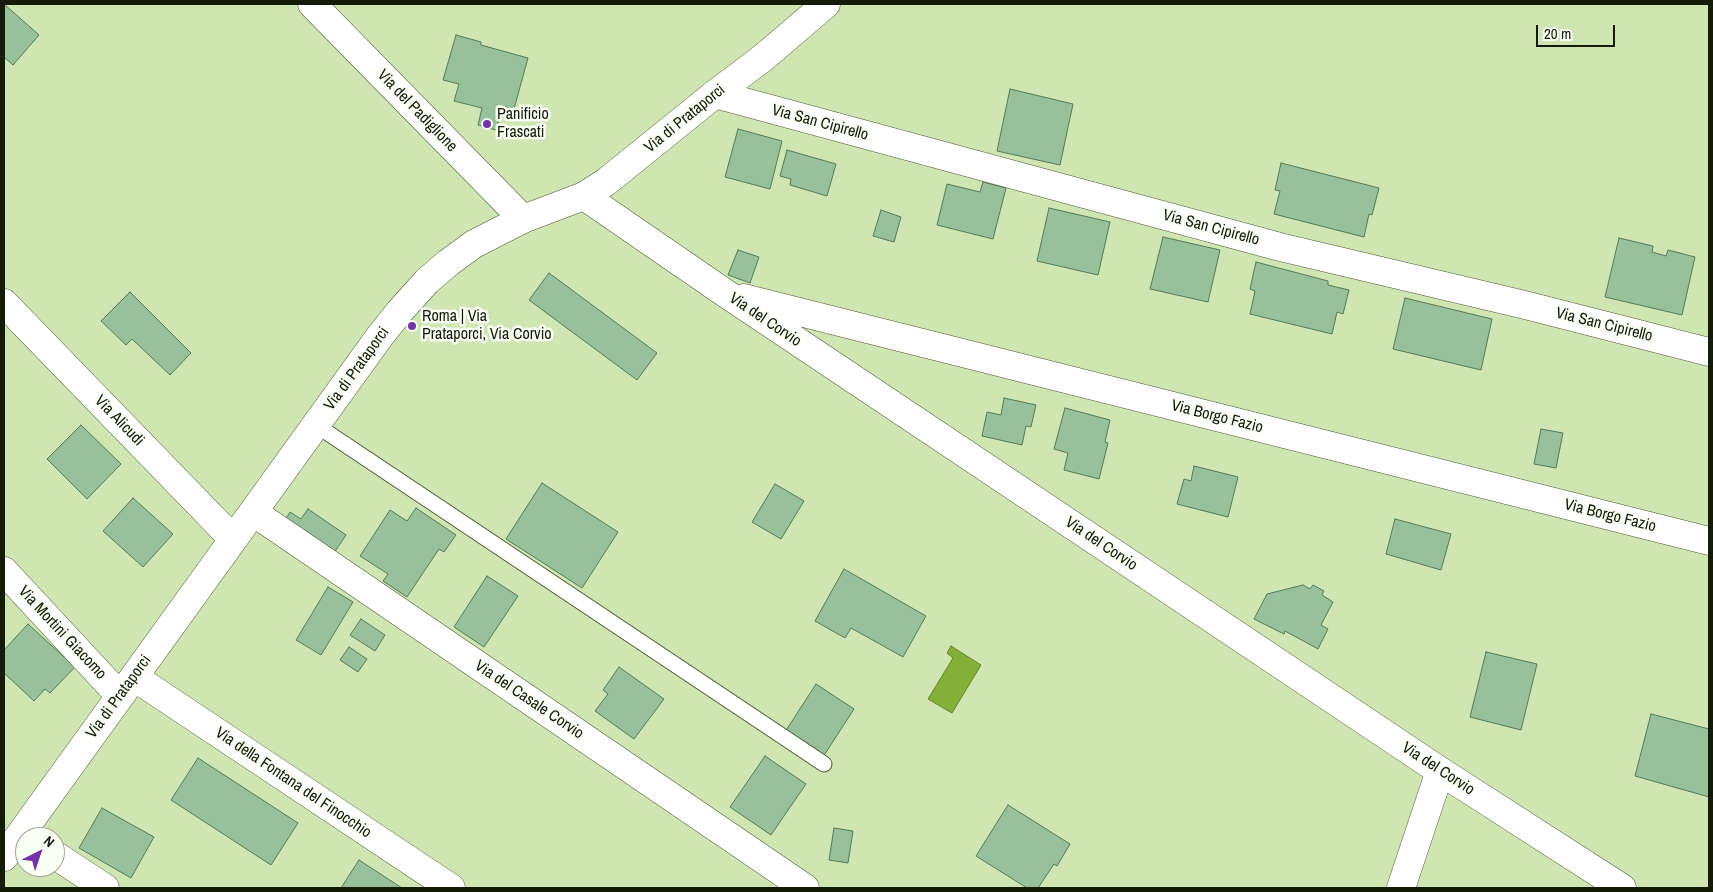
<!DOCTYPE html>
<html>
<head>
<meta charset="utf-8">
<style>
  body { margin:0 }
  #map { position:relative; width:1713px; height:892px; overflow:hidden; background:#cfe5b2; font-family:"Archivo Narrow",sans-serif }
  canvas { display:block }
  .frame { position:absolute; inset:0; border:5px solid #141b08; pointer-events:none }
  .north { position:absolute; left:15px; top:827px; width:50px; height:50px; box-sizing:border-box; background:#fafff4; border:1px solid #9ea496; border-radius:50%; rotate:41deg; font-size:14px; font-weight:700; line-height:20px; text-align:center; color:#141b08 }
  .north::after { content:''; display:block; margin:auto; width:18px; height:22px; background:#7532a6; clip-path:polygon(50% 0,100% 100%,50% 72%,0 100%) }
  .scale { position:absolute; left:1536px; top:25px; width:79px; height:22px; box-sizing:border-box; border:2px solid #141b08; border-top:0; padding-left:6px; font-size:15px; line-height:18px; white-space:nowrap; color:#141b08; -webkit-text-stroke:4px #fafff4; paint-order:stroke }
</style>
</head>
<body>
<div id="map">
<canvas width="1713" height="892"></canvas>
<div class="frame"></div>
<div class="north">N</div>
<div class="scale">20 m</div>
</div>
<script>
const g = document.querySelector('canvas').getContext('2d');
g.lineJoin = 'round';
function fill(path, color) {
  g.fillStyle = color;
  g.fill(path, 'evenodd');
}
function toPath(rows) {
  const path = new Path2D();
  for (const r of rows) {
    path.moveTo(r[0], r[1]);
    for (let i = 2; i < r.length; i += 2) path.lineTo(r[i], r[i + 1]);
  }
  return path;
}
function stroke(path, color, width, dash) {
  g.strokeStyle = color;
  g.lineWidth = width;
  g.lineCap = dash ? 'butt' : 'round';
  g.setLineDash(dash || []);
  g.stroke(path);
}
function drawText(font, color, halo, rows, align = 'center') {
  g.font = font + ' "Archivo Narrow",sans-serif';
  g.lineWidth = 5;
  g.setLineDash([]);
  g.textBaseline = 'middle';
  g.strokeStyle = halo;
  g.fillStyle = color;
  for (const [text, x, y, turn = 0] of rows) {
    g.save();
    g.translate(x, y);
    g.rotate((+turn || 0) * Math.PI / 180);
    g.textAlign = isNaN(turn) ? turn : align;
    if (halo) g.strokeText(text, 0, 0);
    g.fillText(text, 0, 0);
    g.restore();
  }
}
const water = toPath([
  [951,646,981,665,952,713,928,699,953,658,947,653,951,646]
]);
fill(water, '#85b037');
stroke(water, '#638329', 1);
const building = toPath([
  [4,4,39,35,13,65,4,57,4,4],
  [456,35,481,42,481,45,528,58,514,109,503,106,496,130,478,125,482,108,454,101,459,84,443,80,456,35],
  [1010,89,1073,104,1060,165,997,151,1010,89],
  [738,129,782,141,770,189,725,177,738,129],
  [787,150,836,164,827,196,790,185,791,179,780,176,787,150],
  [1281,163,1379,188,1372,215,1369,214,1364,237,1274,214,1280,191,1275,190,1281,163],
  [983,182,1006,188,993,239,937,225,947,184,980,192,983,182],
  [1049,208,1110,222,1098,275,1037,261,1049,208],
  [881,210,901,217,894,242,873,236,881,210],
  [1163,237,1220,250,1208,302,1150,289,1163,237],
  [1619,238,1653,246,1652,252,1666,256,1668,250,1695,257,1682,315,1605,297,1619,238],
  [738,250,759,257,750,283,728,275,738,250],
  [1256,262,1328,281,1328,285,1349,290,1343,314,1337,312,1332,334,1250,314,1255,291,1250,289,1256,262],
  [549,273,657,353,637,380,529,300,549,273],
  [130,292,191,353,170,375,132,339,126,345,101,321,130,292],
  [1405,298,1492,319,1481,370,1393,349,1405,298],
  [1004,398,1036,405,1031,427,1026,426,1022,445,982,436,987,412,1001,415,1004,398],
  [1065,408,1110,420,1105,442,1108,443,1099,479,1064,470,1068,453,1054,449,1065,408],
  [81,425,121,464,87,499,47,459,81,425],
  [1541,429,1563,433,1556,468,1534,464,1541,429],
  [1194,466,1238,477,1228,517,1177,504,1184,479,1191,481,1194,466],
  [542,483,618,532,582,588,506,539,542,483],
  [775,484,804,501,781,539,752,522,775,484],
  [133,498,173,534,143,567,103,531,133,498],
  [416,508,456,535,444,552,439,549,407,597,383,581,388,574,360,556,390,510,407,521,416,508],
  [308,509,346,535,334,553,285,520,290,512,301,519,308,509],
  [1395,519,1451,534,1441,570,1386,554,1395,519],
  [844,569,926,616,903,657,851,628,845,638,815,621,844,569],
  [487,576,518,596,484,647,454,627,487,576],
  [1303,585,1310,589,1313,585,1324,591,1322,595,1333,602,1321,625,1328,629,1318,649,1285,631,1284,634,1254,619,1267,594,1303,585],
  [328,587,353,602,321,655,296,640,328,587],
  [361,619,385,635,375,651,350,635,361,619],
  [28,624,75,667,50,693,45,689,34,701,4,673,4,650,28,624],
  [349,647,367,659,358,672,340,660,349,647],
  [1486,652,1537,664,1521,730,1470,717,1486,652],
  [619,667,664,699,634,739,595,711,608,694,603,690,619,667],
  [816,684,854,709,823,757,785,732,816,684],
  [1651,714,1709,729,1709,797,1635,776,1651,714],
  [765,756,806,784,771,835,730,807,765,756],
  [198,758,298,823,271,865,171,800,198,758],
  [1008,805,1070,844,1057,866,1054,864,1038,888,1027,888,976,856,1008,805],
  [102,808,154,837,131,878,79,848,102,808],
  [834,828,853,831,848,863,829,860,834,828],
  [359,860,402,888,341,888,359,860]
]);
fill(building, '#96c19a');
stroke(building, '#527b56', 1);
const lane = toPath([
  [316,425,824,764]
]);
const street = toPath([
  [312,4,523,219],
  [715,94,1280,247,1525,305,1709,352],
  [584,196,725,293,1440,771,1622,888],
  [744,298,1709,541],
  [4,303,233,539],
  [253,512,805,888],
  [4,571,120,696],
  [134,677,451,888],
  [55,855,105,888],
  [1401,888,1440,771]
]);
const secondary = toPath([
  [4,857,380,336,400,311,427,281,448,263,474,244,523,219,584,196,606,182,715,94,764,57,826,4]
]);
stroke(lane, '#4a5c2f', 17);
stroke(street, '#4a5c2f', 29);
stroke(secondary, '#4a5c2f', 29);
stroke(lane, '#fff', 15);
stroke(street, '#fff', 28);
stroke(secondary, '#fff', 28);
for (const [x, y, r, color] of [
  [487,124,5,"#7532a6"],
  [412,326,5,"#7532a6"]
]) {
  const dot = new Path2D();
  dot.arc(x, y, r, 0, 2 * Math.PI);
  g.fillStyle = color;
  g.fill(dot);
  stroke(dot, '#fafff4', 2);
}
drawText('16px', '#141b08', '#fafff4', [
  ["Via del Padiglione",417,111,46],
  ["Via di Prataporci",685,119,-39],
  ["Via San Cipirello",820,123,15],
  ["Via San Cipirello",1211,228,15],
  ["Via del Corvio",765,320,34],
  ["Via San Cipirello",1604,325,14],
  ["Via di Prataporci",357,369,-54],
  ["Via Borgo Fazio",1217,417,14],
  ["Via Alicudi",119,421,46],
  ["Via Borgo Fazio",1610,516,14],
  ["Via del Corvio",1101,544,34],
  ["Via Mortini Giacomo",62,633,47],
  ["Via di Prataporci",119,697,-54],
  ["Via del Casale Corvio",529,700,34],
  ["Via del Corvio",1438,769,33],
  ["Via della Fontana del Finocchio",293,783,34]
]);
drawText('16px', '#141b08', '#fafff4', [
  ["Panificio",497,115],
  ["Frascati",497,133],
  ["Roma | Via",422,317],
  ["Prataporci, Via Corvio",422,335]
], 'left');
</script>
</body>
</html>
